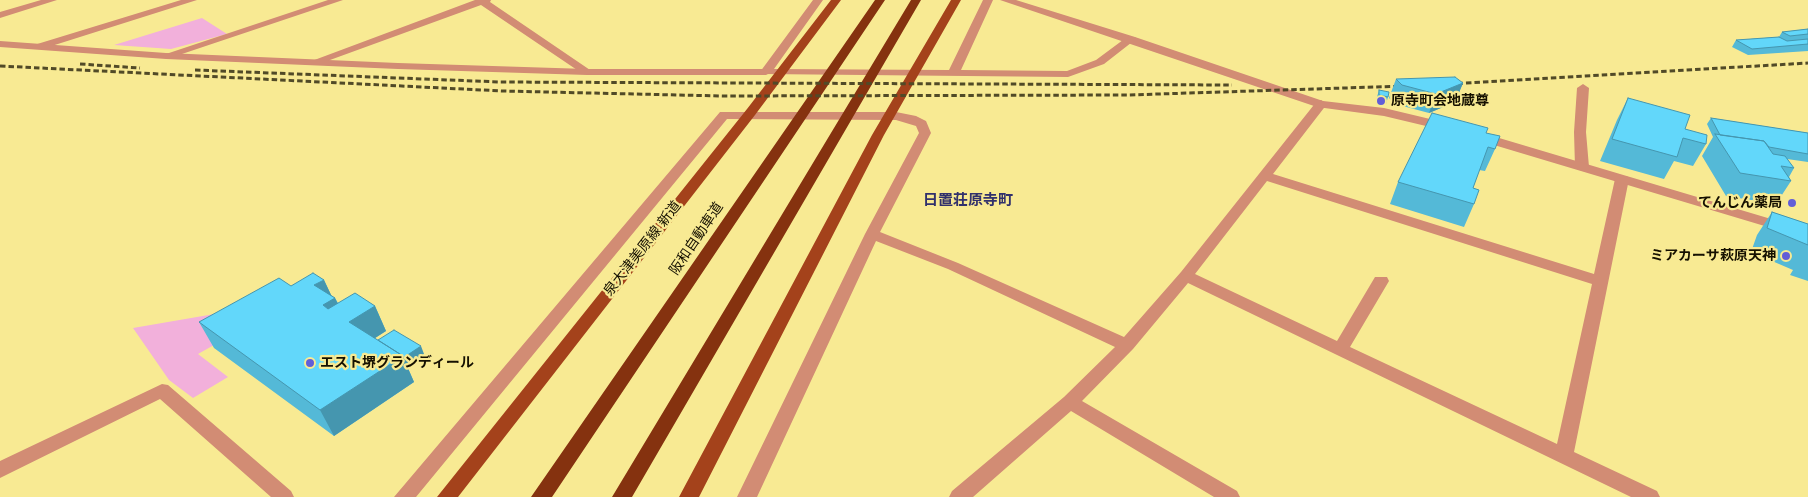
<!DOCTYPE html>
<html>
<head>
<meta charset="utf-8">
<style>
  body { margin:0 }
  canvas { display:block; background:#f8ea93 }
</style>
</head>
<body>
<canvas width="1808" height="497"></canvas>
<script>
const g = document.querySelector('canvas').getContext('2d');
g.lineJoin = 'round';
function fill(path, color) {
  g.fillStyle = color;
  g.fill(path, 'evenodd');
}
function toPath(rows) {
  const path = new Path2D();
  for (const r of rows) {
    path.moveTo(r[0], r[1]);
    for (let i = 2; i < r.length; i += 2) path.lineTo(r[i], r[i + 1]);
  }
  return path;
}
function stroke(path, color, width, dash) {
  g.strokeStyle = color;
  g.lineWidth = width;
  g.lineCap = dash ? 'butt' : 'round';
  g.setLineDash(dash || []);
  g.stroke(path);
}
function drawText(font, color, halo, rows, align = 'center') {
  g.font = font + ' Poppins,"Noto Sans JP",sans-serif';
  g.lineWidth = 4.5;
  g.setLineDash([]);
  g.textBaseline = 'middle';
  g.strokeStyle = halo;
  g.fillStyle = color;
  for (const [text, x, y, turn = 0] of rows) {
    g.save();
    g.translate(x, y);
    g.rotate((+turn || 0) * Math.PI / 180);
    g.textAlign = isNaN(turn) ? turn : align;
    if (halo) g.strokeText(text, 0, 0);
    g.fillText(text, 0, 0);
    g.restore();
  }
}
fill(toPath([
  [202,18,227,34,171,49,114,45],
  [255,307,223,340,198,354,228,377,193,398,169,380,133,328]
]), '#f2b0db');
fill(toPath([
  [41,0,57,0,0,18,0,12,41,0],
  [181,0,197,0,42,49,34,49,32,47,34,45,181,0],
  [328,0,343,0,170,58,162,58,160,56,328,0],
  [475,0,491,0,490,2,593,72,591,74,583,74,481,5,319,64,311,64,309,62,475,0],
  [813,0,823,0,774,69,949,70,983,0,993,0,961,70,1067,71,1096,60,1127,37,1135,37,1136,39,1104,64,1068,77,762,74,760,72,813,0],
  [1583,84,1589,88,1586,132,1589,167,1582,171,1575,167,1574,132,1577,88,1583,84],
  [1321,100,1327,104,1273,174,1594,274,1615,179,1617,176,1627,176,1629,179,1574,452,1657,491,1660,497,1631,497,1188,283,1133,349,1082,401,1237,491,1240,497,1214,497,1071,411,973,497,949,497,952,491,1064,397,1115,347,948,269,876,241,757,497,737,497,865,234,919,133,916,126,896,120,727,119,416,497,394,497,720,112,896,112,916,116,926,121,931,133,880,232,958,263,1124,337,1181,272,1317,101,1321,100],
  [1267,181,1592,284,1557,444,1350,347,1389,281,1387,277,1375,277,1337,341,1195,274,1267,181],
  [162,384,168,385,291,491,294,497,271,497,160,399,0,478,0,461,162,384]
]), '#d28c74');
fill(toPath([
  [1000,0,1016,0,1135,37,1323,101,1384,108,1451,124,1453,127,1447,131,1384,116,1317,107,1000,0],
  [0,41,166,53,398,63,587,69,766,69,772,72,766,75,587,75,398,69,166,59,0,47,0,41],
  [1479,132,1808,230,1808,239,1474,139,1473,136,1479,132]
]), '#d28c74');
fill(toPath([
  [831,0,841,0,755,115,458,497,437,497,747,109,831,0],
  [951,0,961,0,884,135,699,497,679,497,872,135,951,0]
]), '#a4421b');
fill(toPath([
  [875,0,885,0,552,497,531,497,875,0],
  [911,0,921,0,632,497,612,497,911,0]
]), '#85320f');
stroke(toPath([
  [80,64,140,68],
  [0,66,502,91,723,96,1128,95,1406,86],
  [195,70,500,82,1232,85],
  [1449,84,1808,63]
]), '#514a27', 3, [5.5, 3]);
fill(toPath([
  [1808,29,1808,51,1748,55,1732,47,1736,40,1779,37,1782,32],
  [1396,79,1463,83,1455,102,1429,113,1395,104,1389,98],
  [1379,90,1388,97,1386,104,1376,102,1377,97],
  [1628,98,1685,129,1706,144,1693,166,1674,161,1664,179,1600,161,1617,120],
  [1711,118,1808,133,1808,162,1787,159,1794,168,1789,177,1791,181,1776,204,1726,196,1702,156,1713,137,1707,124],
  [1486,133,1495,149,1485,171,1479,170,1473,188,1474,204,1464,227,1390,204,1398,182],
  [1772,212,1808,224,1808,281,1790,275,1793,270,1751,252,1757,235],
  [324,280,331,295,335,298,338,303,375,306,386,331,375,338,378,340,424,354,407,366,414,382,334,436,214,348,199,322,291,286]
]), '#54b9d7');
fill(toPath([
  [1463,83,1455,102,1429,113,1436,94],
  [324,280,333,299,335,298,347,323,323,305,314,285],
  [375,306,386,331,361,347,349,322],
  [421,346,424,354,407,366,414,382,334,436,320,410,403,356]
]), '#4596af');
const building = toPath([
  [1808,29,1808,34,1790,36,1782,32,1808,29],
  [1779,37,1787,41,1808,39,1808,44,1752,49,1736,40,1779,37],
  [1455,77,1463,83,1436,94,1402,85,1396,79,1455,77],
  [1379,90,1389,92,1388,97,1379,95,1379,90],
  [1628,98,1690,115,1685,129,1707,135,1706,144,1683,138,1677,157,1612,139,1628,98],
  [1432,113,1488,128,1486,133,1500,136,1495,149,1488,147,1473,188,1479,190,1474,204,1398,182,1432,113],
  [1711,118,1808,133,1808,154,1769,147,1764,141,1720,135,1711,118],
  [1715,134,1764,141,1773,154,1785,156,1794,168,1781,166,1791,181,1740,173,1715,134],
  [1772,212,1808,224,1808,245,1767,228,1772,212],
  [313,273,324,280,314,285,335,298,323,305,328,309,355,293,375,306,349,322,403,356,320,410,199,322,279,278,291,286,313,273],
  [394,330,421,346,403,358,403,356,378,340,394,330]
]);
fill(building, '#62d7fa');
stroke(building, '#4596af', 1);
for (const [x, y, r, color] of [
  [1381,101,5,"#625ed7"],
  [1792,203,5,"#625ed7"],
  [1786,256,5,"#625ed7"],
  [310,363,5,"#625ed7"]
]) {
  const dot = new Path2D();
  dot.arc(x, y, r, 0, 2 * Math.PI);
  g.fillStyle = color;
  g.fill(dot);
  stroke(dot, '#f8ea93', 2);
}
drawText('bold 14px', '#151000', '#f8ea93', [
  ["原寺町会地蔵尊",1391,101],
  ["てんじん薬局",1782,203,"right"],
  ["ミアカーサ萩原天神",1776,256,"right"],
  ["エスト堺グランディール",320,363]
], 'left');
drawText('14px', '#151000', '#f8ea93', [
  ["阪和自動車道",697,239,-56],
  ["泉大津美原線 新道",643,249,-52]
]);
drawText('bold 15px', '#31316c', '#f8ea93', [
  ["日置荘原寺町",968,201]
]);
</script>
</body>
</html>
